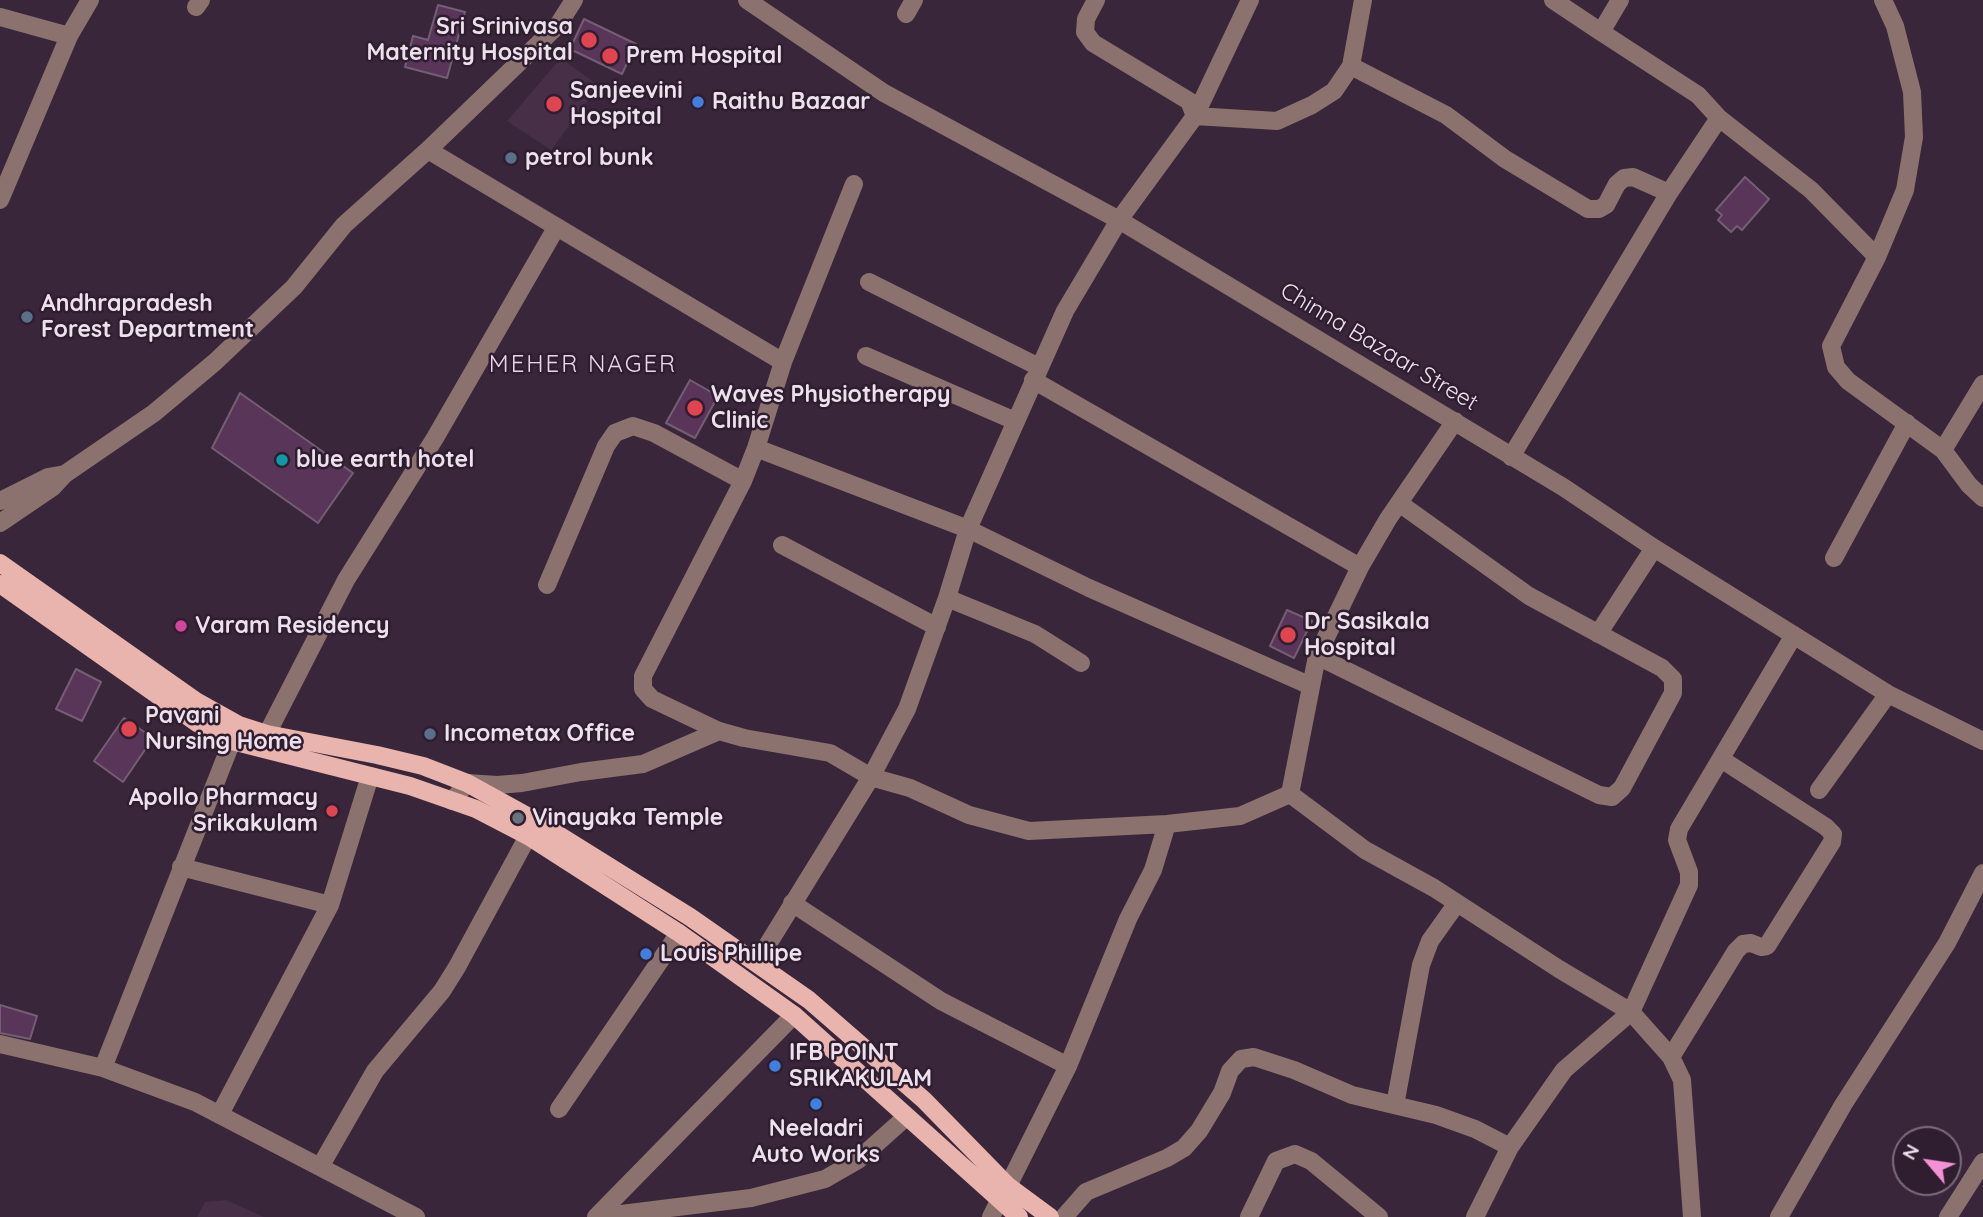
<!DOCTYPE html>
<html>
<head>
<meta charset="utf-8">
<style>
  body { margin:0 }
  #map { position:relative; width:1983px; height:1217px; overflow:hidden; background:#3a263a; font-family:Quicksand,sans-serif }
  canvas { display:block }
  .north { position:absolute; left:1892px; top:1126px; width:70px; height:70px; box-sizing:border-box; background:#2f1d30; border:2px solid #7b6b7c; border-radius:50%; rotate:299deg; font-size:19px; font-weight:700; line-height:28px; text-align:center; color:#eee1ee }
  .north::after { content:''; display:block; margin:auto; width:24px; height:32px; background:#f491d4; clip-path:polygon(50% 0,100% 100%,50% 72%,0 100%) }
</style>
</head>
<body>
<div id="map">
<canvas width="1983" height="1217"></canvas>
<div class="north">N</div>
</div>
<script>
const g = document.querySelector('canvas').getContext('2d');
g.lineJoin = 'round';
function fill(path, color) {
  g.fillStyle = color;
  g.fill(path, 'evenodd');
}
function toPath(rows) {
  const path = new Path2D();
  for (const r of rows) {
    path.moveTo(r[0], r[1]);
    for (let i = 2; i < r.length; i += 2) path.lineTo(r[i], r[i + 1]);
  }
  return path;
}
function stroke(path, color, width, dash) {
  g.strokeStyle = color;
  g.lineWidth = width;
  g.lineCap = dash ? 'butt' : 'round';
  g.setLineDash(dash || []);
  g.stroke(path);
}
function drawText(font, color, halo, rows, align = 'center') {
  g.font = font + ' Quicksand,sans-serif';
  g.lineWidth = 5;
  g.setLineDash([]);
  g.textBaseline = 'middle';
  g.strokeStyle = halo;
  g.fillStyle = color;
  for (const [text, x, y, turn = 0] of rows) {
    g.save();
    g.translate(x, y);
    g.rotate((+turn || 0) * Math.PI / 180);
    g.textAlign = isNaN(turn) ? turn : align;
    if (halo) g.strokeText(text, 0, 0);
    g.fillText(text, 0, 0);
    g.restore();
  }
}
fill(toPath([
  [561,58,599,86,551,150,507,121],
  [226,1200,264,1217,197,1217,205,1202]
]), '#462f47');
const building = toPath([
  [438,5,465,12,447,78,405,67,413,36,428,40,438,5],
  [584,19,636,44,622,74,570,49,584,19],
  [1745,177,1769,199,1742,230,1737,226,1731,232,1718,220,1722,215,1716,210,1745,177],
  [690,380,718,396,695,438,666,423,690,380],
  [240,393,353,473,318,523,212,448,240,393],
  [1287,610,1312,621,1294,658,1270,646,1287,610],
  [76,669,101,682,82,721,56,709,76,669],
  [124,718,153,738,123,782,94,761,124,718],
  [0,1005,37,1016,30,1039,0,1033,0,1005]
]);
fill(building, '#583559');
stroke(building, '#745e74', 2);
stroke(toPath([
  [747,0,884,93,1119,220,1563,487,1654,548,1888,694,1983,741],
  [1096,0,1086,19,1085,32,1093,43,1189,101,1195,116],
  [1553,0,1601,32,1620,0],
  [1883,0,1895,26,1912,92,1914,137,1905,190,1877,257,1831,346,1836,367,1848,381,1943,450],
  [196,7,201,0],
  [906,14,914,0],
  [0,17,69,36,90,0],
  [1601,32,1698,95,1719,118,1811,190,1877,257],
  [1351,66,1446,115,1505,159,1588,209,1599,209,1606,205,1617,184,1624,178,1633,177,1669,193,1719,118],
  [1195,116,1250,0],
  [428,150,783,362,756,448,743,481,643,676,643,689,652,699,719,731,643,764,581,772,522,783,497,785,467,783,452,801],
  [0,200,69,36],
  [869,282,1039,367],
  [866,356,1015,421],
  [783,362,854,184],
  [1033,380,1360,567],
  [1983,384,1943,450,1969,485,1983,498],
  [756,448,968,529,1089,588,1311,686],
  [1511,457,1669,193],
  [0,501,48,477,65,474],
  [0,523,53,487,65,474,154,413,215,362,294,287,344,225,428,150,558,25,574,0],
  [782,545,937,627],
  [1834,558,1907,423],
  [547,585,606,446,615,433,633,426,654,433,743,481],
  [947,598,1035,634,1081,663],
  [1598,634,1654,548],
  [1317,656,1599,795,1612,797,1622,788,1673,693,1673,679,1662,668,1529,596,1399,503],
  [719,731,744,738,830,753,871,777,910,788,969,815,1029,831,1167,824,1240,816,1290,794,1317,656,1360,567,1388,519,1455,421],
  [267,734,346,580,435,438,556,228],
  [1819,790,1888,694],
  [1290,794,1365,850,1434,888,1559,969,1631,1012,1671,1057,1682,1080,1692,1217],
  [181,867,330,905],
  [792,903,941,1001,1068,1066],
  [757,962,871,777,907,709,947,598,968,529,1065,311,1119,220,1195,116,1277,121,1312,105,1334,91,1351,66,1363,0],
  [0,1044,103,1068,195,1102,416,1217],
  [1671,1057,1736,951,1743,944,1751,943,1761,947,1767,946,1832,842,1833,834,1826,827,1721,759],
  [103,1068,232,741],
  [1395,1105,1421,965,1430,941,1457,903],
  [559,1109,679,933],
  [220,1114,330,905,370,776],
  [1510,1147,1564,1070,1631,1012,1689,885,1689,872,1677,840,1679,829,1794,635],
  [320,1167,375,1071,442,991,457,967,528,836],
  [1008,1186,1068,1066,1128,919,1153,870,1167,824],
  [596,1217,794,1015],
  [597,1217,751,1198,825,1179,858,1160,906,1117],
  [991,1217,999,1201],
  [1064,1217,1086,1192,1167,1158,1184,1148,1199,1131,1222,1093,1230,1071,1241,1059,1254,1057,1294,1070,1352,1095,1436,1115,1475,1129,1510,1147,1475,1217],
  [1249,1217,1276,1161,1295,1154,1311,1161,1379,1217],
  [1779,1217,1843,1105,1947,943,1983,873],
  [1948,1217,1983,1162]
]), '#8c726e', 18);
stroke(toPath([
  [0,563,196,701,239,725,267,734,377,755,423,766,467,783,536,821,690,917,809,1000,924,1100,1008,1186,1050,1217],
  [0,584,197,723,232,741,410,786,476,809,528,836,679,933,794,1015,1019,1217]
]), '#e9b4ad', 18);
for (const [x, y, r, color] of [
  [589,40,9,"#e0444e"],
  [610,56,9,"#e0444e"],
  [698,102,7,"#3f7fe0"],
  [554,104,9,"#e0444e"],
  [511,158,7,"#5c6f8a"],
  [27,317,7,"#5c6f8a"],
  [695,408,9,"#e0444e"],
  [282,460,7,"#0f9aa8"],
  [181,626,7,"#d1479c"],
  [1288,635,9,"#e0444e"],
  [129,729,9,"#e0444e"],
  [430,734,7,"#5c6f8a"],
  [332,811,7,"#e0444e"],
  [518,818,7,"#6b7280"],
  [646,954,7,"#3f7fe0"],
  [775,1066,7,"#3f7fe0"],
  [816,1104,7,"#3f7fe0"]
]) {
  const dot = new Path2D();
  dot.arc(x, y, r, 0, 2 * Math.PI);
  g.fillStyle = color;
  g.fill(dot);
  stroke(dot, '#2f1d30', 2.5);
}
drawText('bold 23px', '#eee1ee', '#2f1d30', [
  ["Sri Srinivasa",573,27,"right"],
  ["Maternity Hospital",573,53,"right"],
  ["Prem Hospital",626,56],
  ["Sanjeevini",570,91],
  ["Hospital",570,117],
  ["Raithu Bazaar",712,102],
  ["petrol bunk",525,158],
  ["Andhrapradesh",41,304],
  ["Forest Department",41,330],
  ["Waves Physiotherapy",711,395],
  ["Clinic",711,421],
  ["blue earth hotel",296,460],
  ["Dr Sasikala",1304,622],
  ["Hospital",1304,648],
  ["Varam Residency",195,626],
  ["Pavani",145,716],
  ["Nursing Home",145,742],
  ["Incometax Office",444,734],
  ["Apollo Pharmacy",318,798,"right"],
  ["Srikakulam",318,824,"right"],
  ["Vinayaka Temple",532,818],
  ["Louis Phillipe",660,954],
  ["IFB POINT",789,1053],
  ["SRIKAKULAM",789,1079],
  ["Neeladri",816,1129,"center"],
  ["Auto Works",816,1155,"center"]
], 'left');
drawText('23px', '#eee1ee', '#2f1d30', [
  ["Chinna Bazaar Street",1379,347,31]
]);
g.letterSpacing = '2px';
drawText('24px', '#ecd3ed', '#2f1d30', [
  ["MEHER NAGER",583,365]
]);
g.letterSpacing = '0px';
</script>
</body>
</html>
